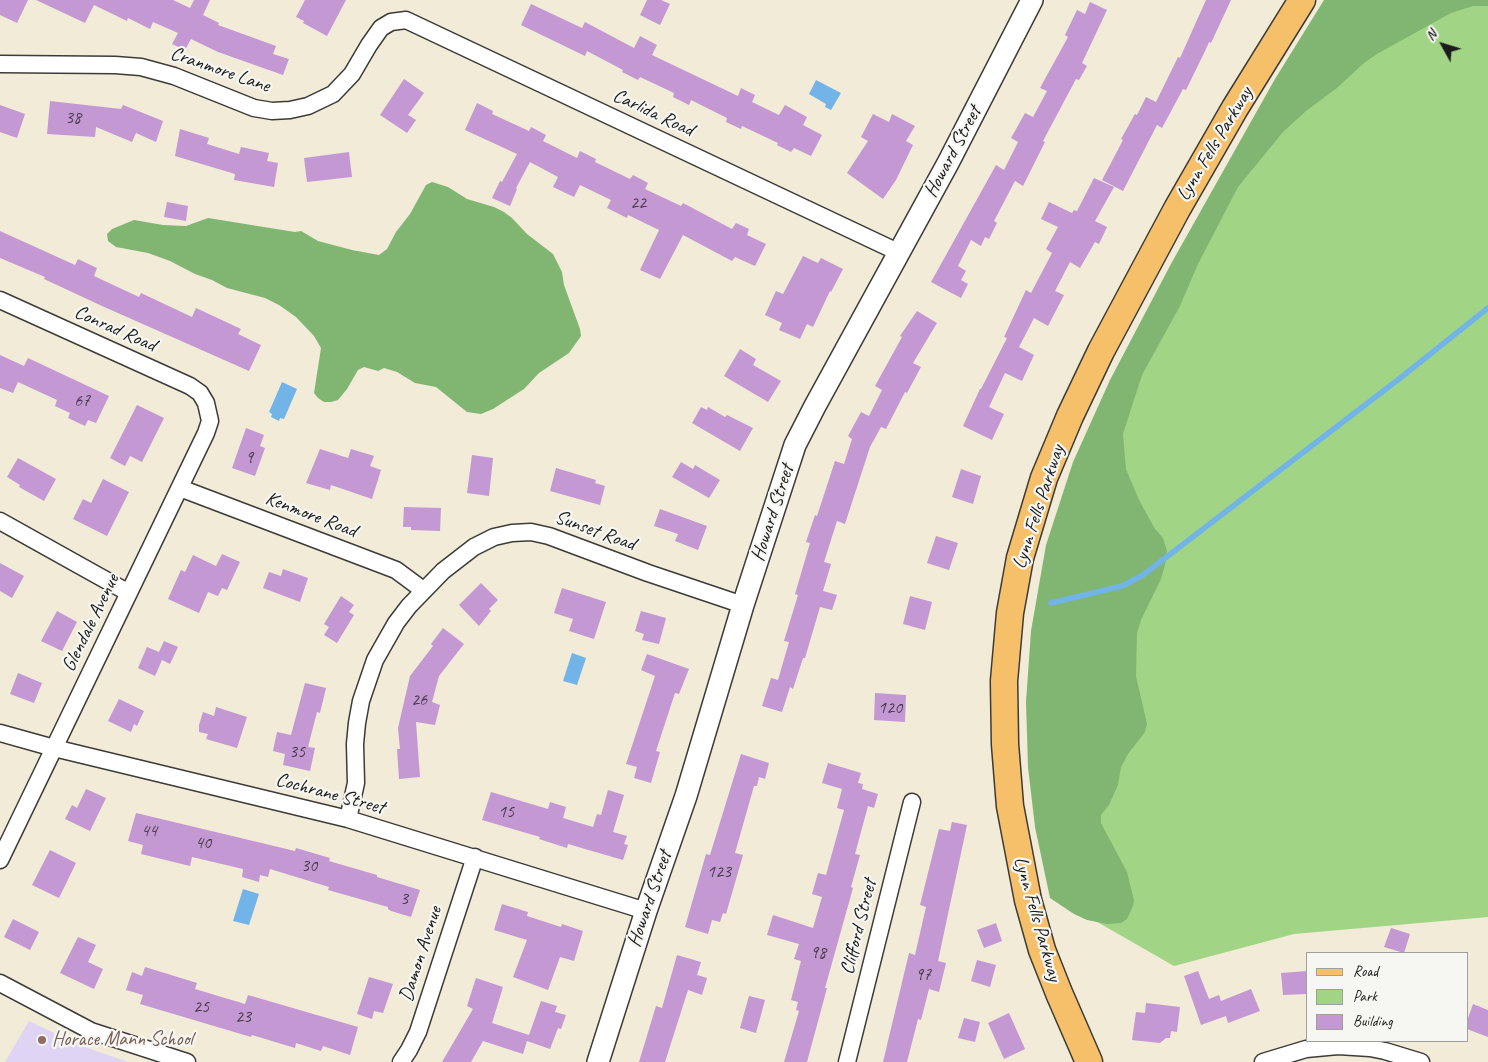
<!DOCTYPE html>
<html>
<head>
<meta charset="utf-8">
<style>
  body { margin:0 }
  #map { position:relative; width:1488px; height:1062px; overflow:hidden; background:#f1ebd8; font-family:Caveat,sans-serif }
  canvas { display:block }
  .legend { position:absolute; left:1306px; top:952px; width:162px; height:90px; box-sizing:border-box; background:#f6f6f2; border:1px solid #9f9f9c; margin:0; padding:6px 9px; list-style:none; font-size:15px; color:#1c1c1c }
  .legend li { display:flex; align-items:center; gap:10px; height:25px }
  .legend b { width:25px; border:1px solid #9f9f9c }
  .north { position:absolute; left:1418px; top:20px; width:50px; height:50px; -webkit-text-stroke:4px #f6f6f2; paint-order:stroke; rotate:309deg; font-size:14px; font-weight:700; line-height:20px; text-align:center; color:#1c1c1c }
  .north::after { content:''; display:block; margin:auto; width:18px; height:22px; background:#1c1c1c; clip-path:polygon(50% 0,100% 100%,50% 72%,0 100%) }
</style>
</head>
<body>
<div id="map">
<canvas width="1488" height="1062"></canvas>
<ul class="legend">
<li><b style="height:6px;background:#f6c06b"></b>Road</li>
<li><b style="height:14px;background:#a1d585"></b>Park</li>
<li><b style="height:14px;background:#c498d2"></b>Building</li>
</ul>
<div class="north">N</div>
</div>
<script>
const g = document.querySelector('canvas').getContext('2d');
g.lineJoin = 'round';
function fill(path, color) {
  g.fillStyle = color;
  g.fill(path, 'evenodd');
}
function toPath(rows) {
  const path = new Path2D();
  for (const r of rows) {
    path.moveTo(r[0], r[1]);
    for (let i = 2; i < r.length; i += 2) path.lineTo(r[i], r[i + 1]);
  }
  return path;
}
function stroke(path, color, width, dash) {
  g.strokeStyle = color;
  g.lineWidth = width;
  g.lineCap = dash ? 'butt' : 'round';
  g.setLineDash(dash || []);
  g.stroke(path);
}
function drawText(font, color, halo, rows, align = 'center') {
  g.font = font + ' Caveat,sans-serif';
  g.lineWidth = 4.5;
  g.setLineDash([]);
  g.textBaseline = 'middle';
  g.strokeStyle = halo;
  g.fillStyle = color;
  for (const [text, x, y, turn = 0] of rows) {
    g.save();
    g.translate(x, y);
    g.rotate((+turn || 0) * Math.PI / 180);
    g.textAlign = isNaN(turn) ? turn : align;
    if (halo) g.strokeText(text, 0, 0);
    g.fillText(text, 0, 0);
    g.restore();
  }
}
fill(toPath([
  [29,1021,79,1045,128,1062,5,1062]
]), '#e0d4f4');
fill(toPath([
  [1344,0,1488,0,1488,917,1294,934,1174,966,1059,900,1124,378]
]), '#a1d585');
fill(toPath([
  [1324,0,1488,0,1488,6,1473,6,1451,13,1377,54,1364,63,1337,88,1306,111,1283,132,1238,187,1198,264,1180,306,1142,375,1123,434,1126,469,1139,500,1155,529,1163,538,1167,551,1165,565,1161,579,1141,620,1137,633,1136,676,1147,724,1145,732,1128,754,1121,767,1118,785,1109,805,1101,815,1101,823,1127,872,1134,900,1133,906,1127,919,1121,923,1107,924,1087,920,1074,914,1050,898,1035,827,1028,767,1026,702,1031,631,1046,545,1073,462,1110,380,1172,262,1275,79],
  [432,182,448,187,467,199,494,207,504,212,512,218,527,234,553,254,562,272,564,285,580,329,581,336,569,353,539,373,524,389,493,409,481,414,467,412,436,387,415,383,397,372,384,368,378,371,364,367,358,370,347,389,338,400,331,402,324,402,318,398,314,393,321,348,314,336,296,317,279,305,265,298,227,288,212,280,195,274,170,261,148,253,116,247,108,241,107,234,112,229,134,220,163,225,186,226,208,218,295,232,301,231,318,241,352,250,379,255,387,249,396,232,410,214,426,185]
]), '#80b672');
fill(toPath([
  [816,80,841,93,831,110,825,107,826,104,809,94],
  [282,382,297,389,284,419,280,418,279,421,271,417,272,414,269,412],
  [572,653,586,658,577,685,563,681],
  [243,889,259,894,249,925,233,921]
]), '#72b4e7');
stroke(toPath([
  [1051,603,1122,586,1143,575,1399,379,1488,308]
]), '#72b4e7', 5.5);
fill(toPath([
  [0,0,28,0,17,23,0,15],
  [36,0,173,0,190,8,194,0,210,0,203,15,219,23,218,25,276,46,273,54,289,59,283,75,218,52,191,39,185,50,172,44,178,33,153,22,150,29,128,18,127,21,94,5,85,23],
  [305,0,346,0,327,36,303,23,304,21,296,17],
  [647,0,661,0,670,4,660,25,640,15],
  [1206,0,1231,0,1211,43,1209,42,1206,49,1186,90,1183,89,1162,128,1157,125,1123,191,1102,180,1123,140,1121,139,1135,114,1137,115,1146,97,1156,102,1178,57,1180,58],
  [1090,2,1107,10,1082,63,1087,66,1079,80,1076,79,1043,141,1045,142,1023,186,1015,181,994,221,997,223,989,239,985,237,981,246,971,240,958,266,966,271,961,280,968,284,961,298,931,282,996,165,1004,170,1018,142,1011,138,1025,113,1033,117,1047,91,1040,88,1068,37,1065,35,1077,10,1085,14],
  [531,4,582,28,585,22,634,48,640,36,657,45,652,55,738,96,741,88,755,95,752,102,779,115,785,105,807,117,803,125,822,135,811,156,794,148,791,152,777,145,778,143,742,126,741,129,726,122,727,118,691,100,689,105,673,97,674,93,640,77,638,80,622,72,623,70,587,51,585,56,521,25],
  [404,79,424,93,408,115,416,120,407,133,380,115],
  [50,101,121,109,123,105,163,121,156,142,136,133,132,142,96,127,95,137,47,134],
  [477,103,493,111,492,114,529,131,531,127,546,135,543,141,577,158,580,151,596,159,595,162,630,179,633,175,648,183,645,189,681,206,683,203,732,229,736,223,749,229,747,235,766,244,755,266,735,257,732,261,683,235,660,279,640,270,659,230,628,215,627,218,607,208,611,200,580,185,574,197,553,187,558,177,530,162,516,188,517,189,510,206,492,198,500,181,502,182,517,154,465,130],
  [0,105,25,114,17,138,0,132],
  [873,114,889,122,892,114,915,126,906,141,913,145,896,180,883,199,847,173,868,141,861,137],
  [180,129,209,138,207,144,239,154,241,147,269,153,267,161,278,163,274,187,234,180,235,174,175,156],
  [349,152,352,177,307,182,304,158],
  [1094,178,1114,187,1095,221,1107,227,1099,244,1095,242,1080,268,1070,262,1055,291,1064,295,1048,326,1034,318,1019,347,1034,355,1022,381,1005,373,989,407,1004,414,992,440,963,426,980,389,981,389,1007,338,1004,337,1026,290,1031,293,1052,253,1046,249,1058,227,1041,219,1049,202,1072,213,1074,210,1077,211],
  [167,202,188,206,186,221,164,217],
  [0,231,75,265,78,259,97,268,94,276,139,297,141,293,192,317,196,308,241,329,238,334,261,345,249,371,102,306,44,279,45,277,0,258],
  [803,256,818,263,821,258,843,269,831,292,830,291,813,327,807,324,800,339,779,330,782,323,765,315,776,291,783,294],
  [917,311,937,323,913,363,921,367,907,393,905,392,886,429,881,427,870,447,845,524,837,521,824,562,831,564,823,591,837,595,832,610,820,607,805,658,803,658,793,689,790,687,782,712,762,706,771,678,778,680,789,642,784,641,798,595,795,594,810,543,806,542,815,515,817,516,835,461,844,464,852,439,848,436,861,412,869,416,882,390,875,386,902,337,900,336],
  [740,349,756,359,753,365,781,381,768,402,724,376],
  [0,355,24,366,28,358,109,396,96,423,88,420,85,426,68,418,70,413,55,406,57,400,18,382,13,393,0,388],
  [137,405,164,418,142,462,130,456,125,466,110,458],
  [701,407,707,410,708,407,725,417,727,415,753,428,740,451,692,423],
  [246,428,264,435,260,446,265,448,255,476,232,468],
  [320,449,348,458,351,449,374,456,370,466,381,470,372,499,331,485,330,490,306,483],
  [472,455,493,458,489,496,467,493],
  [18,458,56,479,44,501,19,487,20,485,7,477],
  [681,462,693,469,695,465,720,480,709,498,672,477],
  [556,468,596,480,595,483,605,486,600,505,550,491],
  [961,469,981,476,973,504,952,497],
  [103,479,129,492,107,536,73,519,83,499,91,503],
  [404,507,441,508,440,531,411,530,411,527,403,527],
  [660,509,707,526,698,550,675,541,678,534,654,526],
  [936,536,958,543,949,570,927,563],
  [222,554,240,562,227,590,222,588,218,596,208,592,199,613,168,599,181,570,185,572,193,555,216,566],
  [0,563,24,576,12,598,0,591],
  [283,569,308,578,300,602,263,588,269,572,281,576],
  [481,583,498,600,489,609,491,611,479,626,459,605],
  [562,588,606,602,594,639,569,631,573,619,554,613],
  [341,596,354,605,349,612,354,615,337,643,324,635,329,627,324,624],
  [910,596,932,602,925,630,903,624],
  [57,611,77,622,62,651,41,641],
  [641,611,666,618,659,644,642,640,644,634,635,631],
  [443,628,464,644,439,676,432,702,440,705,435,725,416,722,420,777,399,779,397,749,400,749,398,728,410,676,433,646,431,644],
  [164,641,178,647,170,664,162,660,155,676,138,668,147,647,159,652],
  [647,654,689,669,679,694,675,693,656,751,660,752,651,783,634,778,637,767,626,764,655,676,641,670],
  [18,673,42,683,34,703,10,694],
  [305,683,326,688,320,713,317,712,308,747,315,748,310,771,283,765,285,754,273,751,277,732,291,735],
  [875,693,906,695,905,722,874,720],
  [119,699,144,711,137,726,134,724,131,732,108,721],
  [216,707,247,717,237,748,206,739,208,734,199,732,199,725,203,712,214,716],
  [741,754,769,763,765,779,759,777,757,786,754,786,735,853,743,855,726,914,723,913,720,922,712,920,708,934,685,927,706,854,710,855],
  [828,763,861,773,858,783,863,784,862,789,878,794,874,808,868,806,855,854,860,855,851,887,853,888,825,988,827,988,807,1062,784,1062,799,1011,796,1010,798,1002,791,1000,801,961,794,959,799,944,767,935,773,915,813,928,822,897,812,894,818,873,826,875,844,810,837,808,842,789,822,783],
  [86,789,106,798,90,831,65,819,72,805,77,808],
  [608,790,624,795,613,832,627,836,624,844,628,845,623,860,568,844,567,848,539,839,540,837,482,820,491,792,548,809,550,802,566,807,563,818,593,827,597,814,601,815],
  [136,813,295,851,296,848,330,858,329,861,377,875,377,877,420,890,411,917,391,911,388,909,388,907,328,890,329,887,270,869,268,877,260,875,259,882,242,877,243,869,192,857,190,866,141,854,143,845,128,841],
  [952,822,967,825,938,961,946,963,939,992,929,989,921,1020,918,1019,907,1062,883,1062,909,953,915,955,926,907,920,905,939,829,950,831],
  [50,850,76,863,59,898,32,885],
  [502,904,528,912,527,916,561,927,562,924,583,931,574,961,560,957,548,990,513,977,527,940,494,930],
  [13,919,39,932,30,950,4,937],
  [996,923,1002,941,984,948,977,930],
  [1391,928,1410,934,1404,953,1384,947],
  [78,937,96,945,88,962,103,969,94,989,60,973],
  [677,955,701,962,697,975,707,978,702,995,688,990,665,1062,639,1062,656,1006,662,1008],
  [977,960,996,965,990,987,971,981],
  [145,967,197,983,195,989,245,1004,248,995,358,1027,350,1055,323,1046,321,1051,296,1043,295,1048,252,1035,251,1037,140,1004,143,995,126,990,132,972,142,976],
  [1198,971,1209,999,1219,995,1221,1001,1251,989,1260,1011,1228,1023,1226,1016,1201,1025,1184,976],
  [1307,971,1307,994,1283,995,1281,973],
  [369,977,393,984,383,1013,374,1011,372,1019,357,1014],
  [476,978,503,987,492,1023,529,1035,541,1001,557,1006,555,1012,566,1015,561,1029,558,1028,550,1049,527,1041,523,1054,483,1041,471,1062,442,1062,473,1009,467,1006],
  [749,996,765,1000,756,1033,740,1028],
  [1146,1003,1180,1007,1177,1032,1171,1031,1170,1038,1166,1038,1160,1043,1132,1040,1136,1012,1145,1013],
  [1473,1004,1488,1010,1488,1037,1467,1029,1467,1021],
  [1009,1013,1025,1049,1004,1059,988,1023],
  [964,1018,980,1022,975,1042,958,1038]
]), '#c498d2');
const minor = toPath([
  [0,64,115,65,141,67,174,76,254,108,272,111,290,110,308,106,333,94,352,74,369,45,381,28,391,22,406,20,900,253],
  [0,300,190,386,200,393,206,403,210,421,206,433,0,860],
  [180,488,396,570,423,590],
  [0,521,129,593],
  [0,733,54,748,348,819,646,911],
  [348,819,356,783,355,744,357,723,361,701,375,660,396,623,409,606,443,571,474,547,494,537,512,533,531,532,549,536,648,573,743,605],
  [0,983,91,1031,187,1062],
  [401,1062,409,1050,418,1032,475,857],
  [847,1062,912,802],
  [1263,1062,1306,1049,1338,1046,1370,1048,1385,1051,1421,1062]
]);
const tertiary = toPath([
  [598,1062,646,911,686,796,743,605,795,445,815,406,948,163,1032,0]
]);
const primary = toPath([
  [1089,1062,1059,993,1042,950,1028,900,1010,806,1005,744,1004,681,1010,613,1020,558,1044,478,1070,416,1101,351,1177,209,1235,108,1302,0]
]);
stroke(minor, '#3c3b38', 19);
stroke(tertiary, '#3c3b38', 24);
stroke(primary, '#3c3b38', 29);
stroke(minor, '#fff', 16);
stroke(tertiary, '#fff', 21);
stroke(primary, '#f6c06b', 26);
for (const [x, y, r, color] of [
  [42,1040,5,"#8d6e63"]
]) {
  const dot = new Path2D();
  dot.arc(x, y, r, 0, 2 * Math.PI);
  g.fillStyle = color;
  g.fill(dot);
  stroke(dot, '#f6f6f2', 2);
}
drawText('18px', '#463b4a', null, [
  ["38",73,118],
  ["22",638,203],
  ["67",82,401],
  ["9",249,458],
  ["26",419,700],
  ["120",890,708],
  ["35",297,752],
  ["15",506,812],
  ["44",149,831],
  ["40",203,843],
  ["30",309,866],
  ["123",719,872],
  ["3",404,899],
  ["98",818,953],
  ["97",923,975],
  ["25",201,1007],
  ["23",243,1017]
]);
drawText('20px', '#1c1c1c', '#f6f6f2', [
  ["Cranmore Lane",220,70,19],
  ["Carlida Road",653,113,25],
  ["Lynn Fells Parkway",1215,144,-59],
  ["Howard Street",953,152,-62],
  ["Conrad Road",115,329,24],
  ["Lynn Fells Parkway",1039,507,-72],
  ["Howard Street",773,513,-72],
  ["Kenmore Road",311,515,21],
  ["Sunset Road",595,531,20],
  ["Glendale Avenue",91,623,-64],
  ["Cochrane Street",330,794,15],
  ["Howard Street",650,899,-71],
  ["Lynn Fells Parkway",1037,919,74],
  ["Clifford Street",859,927,-76],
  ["Damon Avenue",421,954,-72]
]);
drawText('20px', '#785e54', '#f6f6f2', [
  ["Horace Mann School",52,1040]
], 'left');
</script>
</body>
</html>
